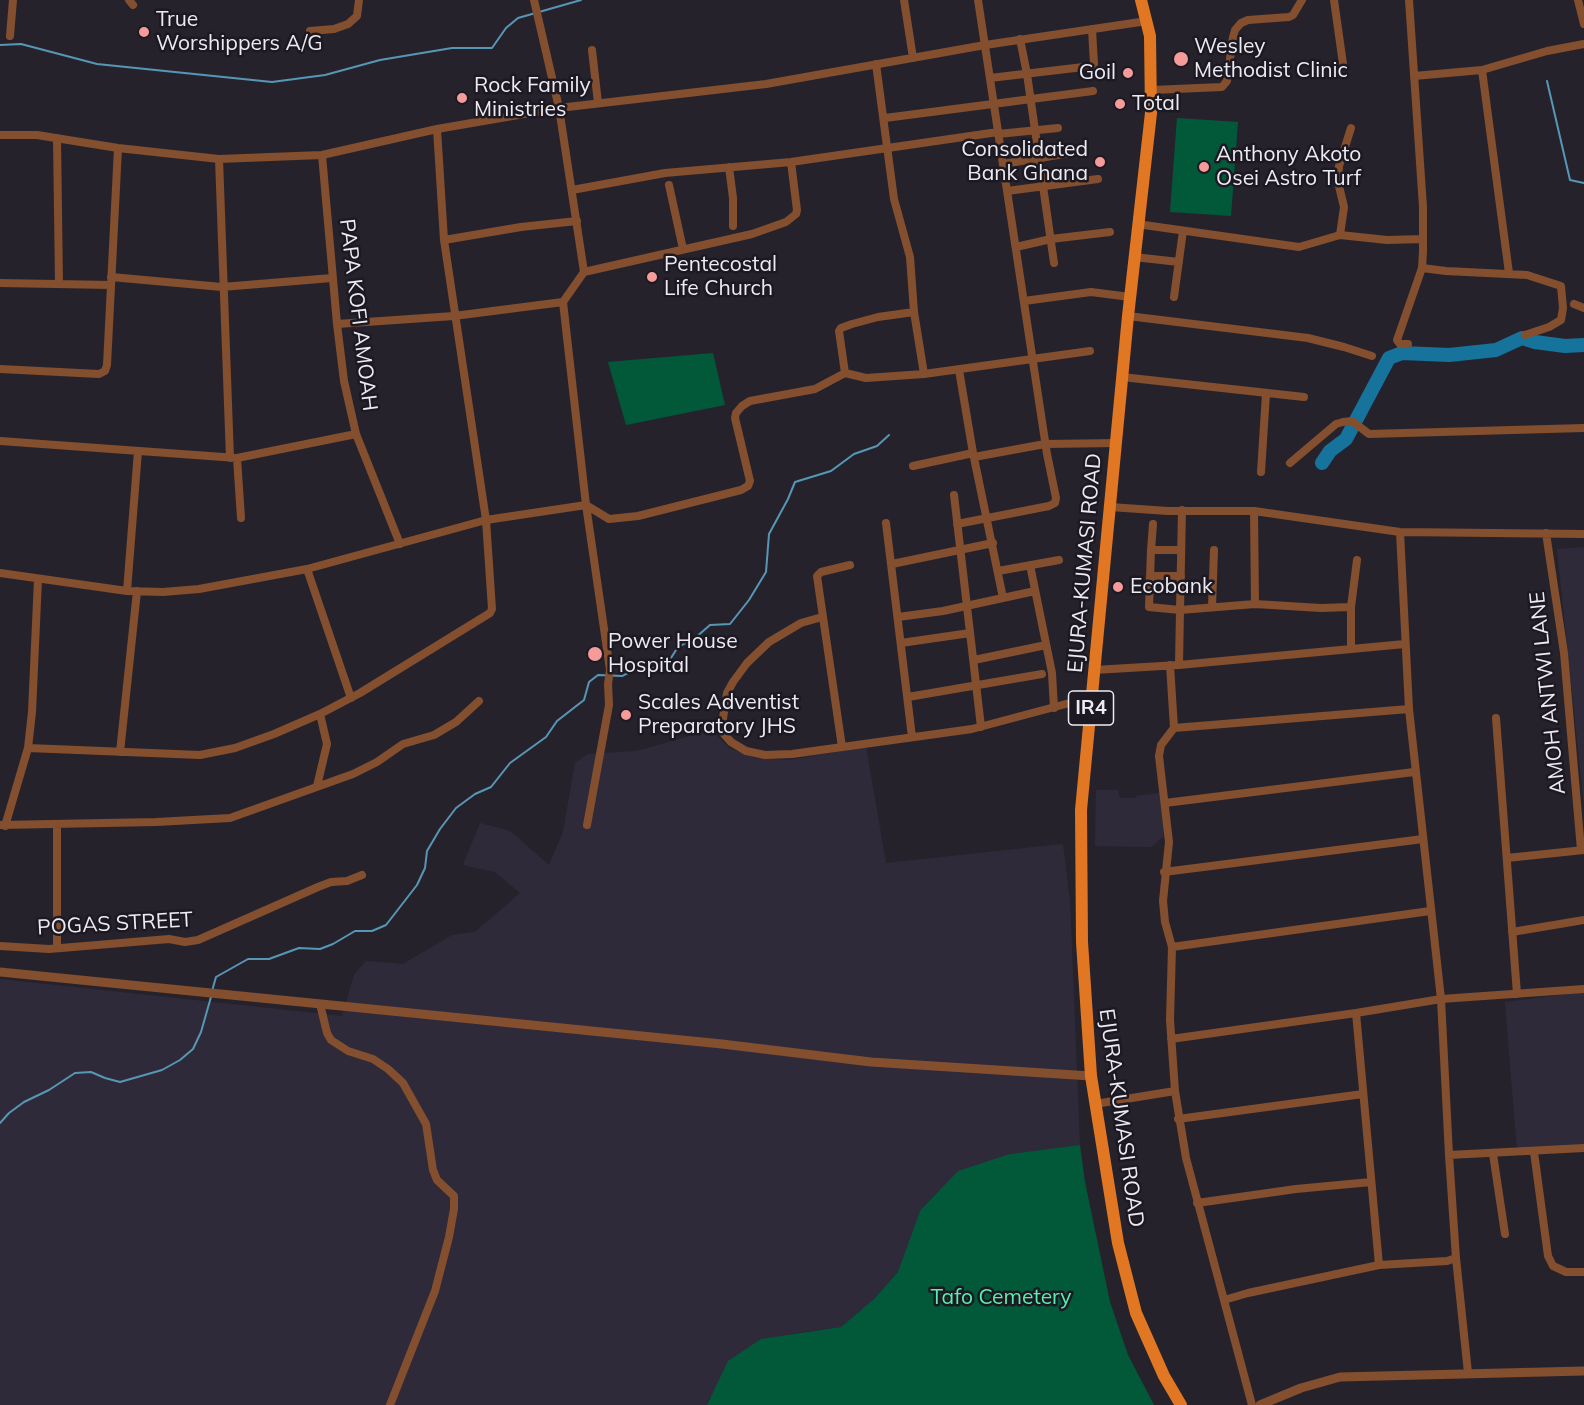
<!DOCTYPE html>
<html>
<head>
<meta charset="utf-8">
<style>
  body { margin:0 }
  canvas { display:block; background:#26222c }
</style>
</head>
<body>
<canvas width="1584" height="1405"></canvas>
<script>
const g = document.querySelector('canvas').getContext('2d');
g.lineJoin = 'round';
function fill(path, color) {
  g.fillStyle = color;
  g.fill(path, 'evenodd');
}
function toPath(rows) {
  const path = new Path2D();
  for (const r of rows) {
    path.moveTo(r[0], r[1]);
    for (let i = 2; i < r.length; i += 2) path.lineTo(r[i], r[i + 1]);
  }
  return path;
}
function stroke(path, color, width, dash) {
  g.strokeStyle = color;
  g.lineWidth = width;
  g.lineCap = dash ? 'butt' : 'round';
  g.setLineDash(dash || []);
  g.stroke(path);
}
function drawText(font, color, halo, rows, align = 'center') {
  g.font = font + ' Mulish,sans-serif';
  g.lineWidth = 5;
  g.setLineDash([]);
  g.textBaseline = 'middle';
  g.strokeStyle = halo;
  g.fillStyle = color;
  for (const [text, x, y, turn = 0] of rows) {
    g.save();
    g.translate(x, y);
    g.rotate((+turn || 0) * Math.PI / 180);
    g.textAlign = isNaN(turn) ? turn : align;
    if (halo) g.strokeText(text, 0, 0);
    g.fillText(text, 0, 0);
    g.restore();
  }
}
fill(toPath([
  [1584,547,1584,806,1557,549],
  [711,730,729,748,754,758,789,760,866,747,886,863,1063,844,1070,902,1080,1145,1010,1154,920,1211,898,1272,874,1299,841,1327,791,1334,709,1398,707,1405,0,1405,0,979,342,1016,354,975,366,961,403,964,452,935,475,932,520,893,495,872,463,865,480,823,510,831,549,865,563,832,575,763,588,754,637,751],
  [1096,790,1118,790,1120,798,1136,798,1136,796,1159,793,1165,822,1163,837,1151,847,1095,846],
  [1584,992,1584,1145,1517,1149,1505,1002]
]), '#2f2a39');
fill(toPath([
  [1177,118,1238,122,1231,216,1170,212],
  [713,353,725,405,626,425,608,362],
  [1080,1145,1085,1182,1110,1302,1128,1355,1154,1405,707,1405,728,1361,761,1339,841,1327,874,1299,898,1272,920,1211,958,1171,1010,1154]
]), '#02593a');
stroke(toPath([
  [0,45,21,44,97,64,272,82,325,75,380,60,452,48,492,48,506,28,518,18,581,0],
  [1547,81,1570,180,1584,183],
  [212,991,216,977,248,959,269,959,299,948,320,949,333,944,355,931,372,931,386,925,417,885,425,868,427,851,440,829,456,808,475,794,491,787,510,763,546,737,557,721,584,700,589,682,598,675,622,676,636,669,659,668,669,661,678,647,695,638,710,625,730,624,749,600,766,572,769,534,788,499,795,482,831,471,854,454,877,446,889,435],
  [0,1123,9,1113,24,1102,49,1090,75,1073,91,1072,105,1078,120,1082,162,1070,180,1060,193,1049,201,1032,211,997]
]), '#5697b6', 2);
stroke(toPath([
  [1322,463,1330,451,1346,439,1389,358,1402,353,1449,355,1496,350,1522,338,1535,342,1565,346,1584,345]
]), '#16739c', 14);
stroke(toPath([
  [129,0,133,5],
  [534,0,559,108,584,272,563,302,586,505,610,670,608,684,609,705,587,825],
  [904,0,913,58],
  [1334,0,1343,64],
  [1578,0,1584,24],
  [310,31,334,29,348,24,357,16,359,0],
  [10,36,13,0],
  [1020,39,1027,74,1054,263],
  [592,50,598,103],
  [876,64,894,199,910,257,914,312,924,374],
  [1482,70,1509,273],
  [1414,76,1482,70,1547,51,1584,44],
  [990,78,1092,66,1094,64,1092,29],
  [1152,90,1222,87,1227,81,1233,37,1235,30,1241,23,1248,20,1289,17,1293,15,1302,0],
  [885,118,1093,91],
  [998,134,1058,128],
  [0,135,37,135,118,148,219,159,322,155,437,129,559,108,766,84,985,45,1147,21],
  [57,138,59,284],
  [322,155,337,324,344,381,356,434,400,544],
  [219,159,230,458],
  [1003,164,1070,153],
  [729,167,733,198,733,226],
  [669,185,683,249],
  [572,190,665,173,791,162,998,132],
  [1007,191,1098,179],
  [1137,224,1299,247,1340,235,1387,240,1423,239],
  [1340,235,1344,207,1338,182,1339,166,1351,128],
  [444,240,521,227,577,221],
  [1016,247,1051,239,1110,232],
  [1134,257,1179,262],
  [1422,268,1446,271,1527,275,1561,286,1563,308,1561,320,1549,327,1525,335],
  [584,272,752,234,786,222,796,214,797,210,791,162],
  [111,277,222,287,332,278],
  [0,283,111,285],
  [1174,297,1183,231],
  [1024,301,1091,292,1130,297],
  [1574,304,1584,308],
  [1128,316,1308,338,1344,347,1372,356],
  [337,324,454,316,563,302],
  [1408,344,1400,344,1397,340,1422,268,1423,252,1423,207,1409,0],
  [0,369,99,374,105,371,107,365,118,148],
  [959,370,973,453,1003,598],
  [845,373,839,331,841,328,852,324,878,317,914,312],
  [1122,377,1304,397],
  [0,441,237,458,356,434],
  [974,457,1045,444,1116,443],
  [237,458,241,518],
  [1290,463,1336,424,1343,422,1352,421,1369,434,1584,428],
  [913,466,973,453],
  [1261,472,1266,394],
  [954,495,981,727],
  [1110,507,1168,511,1254,511,1400,532,1584,534],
  [886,523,912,737],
  [957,524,1049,506,1055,503,1056,498,1047,454,978,0],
  [1153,524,1151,550,1181,550],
  [1400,532,1409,709,1441,999,1449,1155,1456,1258,1468,1373],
  [1546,533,1564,653,1581,850],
  [1151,550,1149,607,1180,610,1182,510],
  [892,564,993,543],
  [1030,565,1052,673,1054,708],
  [307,569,351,698],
  [998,571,1059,560],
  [0,573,127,591,163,592,199,589,307,569,486,520,586,505,609,519,638,516,741,490,748,486,750,481,735,418,736,413,742,406,750,401,815,389,845,373,866,378,924,374,1090,351],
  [1150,576,1181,576],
  [127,591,138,451],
  [1255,604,1321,608,1351,607],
  [1212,607,1214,550],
  [822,617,801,623,769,642,747,663,733,682,727,693,723,718,724,734,731,742,746,751,765,755,792,754,972,729,1092,697],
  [898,617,943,611,1035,591],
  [901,643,970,633],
  [1351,649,1351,607,1357,560],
  [974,660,1046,645],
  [1170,665,1174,728,1161,745,1159,756,1169,842,1163,901,1165,922,1172,947,1170,1020,1175,1091,1186,1158,1252,1405],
  [1179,665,1180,610,1255,604,1254,511],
  [1094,670,1179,665,1405,644],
  [908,697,1042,674],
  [1496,718,1517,994],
  [1174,728,1409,709],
  [842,747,817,576,821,572,850,565],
  [28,748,200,755,235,748,274,734,320,714,360,693,490,613,492,609,486,520,444,240,437,129],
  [120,752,137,591],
  [317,786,327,744,320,714],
  [1165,803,1414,772],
  [0,825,156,822,230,818,353,774,377,762,403,744,434,735,456,722,479,701],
  [5,826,28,748,32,712,38,579],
  [1507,858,1584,850],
  [1164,872,1423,839],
  [1512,932,1584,920],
  [0,946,49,949,169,939,185,942,198,940,318,887,331,882,347,881,362,875],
  [1172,947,1430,911],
  [57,948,57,824],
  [320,1004,327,1033,331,1040,348,1051,373,1059,388,1069,403,1083,426,1124,433,1170,437,1180,454,1196,454,1209,449,1237,435,1291,390,1405],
  [1356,1013,1379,1265],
  [1171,1039,1356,1013,1441,999,1584,989],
  [1095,1104,1175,1091],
  [1178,1119,1363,1094],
  [1534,1152,1548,1256,1553,1266,1566,1272,1584,1272],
  [1493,1154,1505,1234],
  [1449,1155,1584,1148],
  [1197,1203,1296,1189,1371,1182],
  [1224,1300,1248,1293,1379,1265,1447,1261,1456,1258]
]), '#834f2e', 8);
stroke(toPath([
  [0,972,722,1044,871,1062,1091,1076],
  [1260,1405,1301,1388,1340,1377,1584,1371]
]), '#834f2e', 9);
stroke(toPath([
  [1141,0,1150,36,1151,113,1128,316,1081,810,1082,942,1091,1076,1118,1243,1136,1313,1164,1376,1181,1405]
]), '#e17623', 12);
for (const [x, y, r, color] of [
  [144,32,6,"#f59b9a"],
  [1181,59,8,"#f59b9a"],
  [1128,73,6,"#f59b9a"],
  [462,98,6,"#f59b9a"],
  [1120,104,6,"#f59b9a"],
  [1100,162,6,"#f59b9a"],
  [1204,167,6,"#f59b9a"],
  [652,277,6,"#f59b9a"],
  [1118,587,6,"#f59b9a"],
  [595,654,8,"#f59b9a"],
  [626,715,6,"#f59b9a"]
]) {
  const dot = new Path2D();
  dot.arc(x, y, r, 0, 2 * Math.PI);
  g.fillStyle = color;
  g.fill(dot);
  stroke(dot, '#1c1922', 2);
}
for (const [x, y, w] of [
  [1091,708,45]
]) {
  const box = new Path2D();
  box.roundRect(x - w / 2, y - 17, w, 34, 4.5);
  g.fillStyle = '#1c1922';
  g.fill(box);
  stroke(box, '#edebf2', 1.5);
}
drawText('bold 20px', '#edebf2', null, [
  ["IR4",1091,708]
]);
drawText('21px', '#edebf2', '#1c1922', [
  ["True",156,20],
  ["Worshippers A/G",156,44],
  ["Wesley",1194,47],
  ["Methodist Clinic",1194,71],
  ["Goil",1116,73,"right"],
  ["Rock Family",474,86],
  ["Ministries",474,110],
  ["Total",1132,104],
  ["Consolidated",1088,150,"right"],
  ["Bank Ghana",1088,174,"right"],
  ["Anthony Akoto",1216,155],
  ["Osei Astro Turf",1216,179],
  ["Pentecostal",664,265],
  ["Life Church",664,289],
  ["Ecobank",1130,587],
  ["Power House",608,642],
  ["Hospital",608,666],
  ["Scales Adventist",638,703],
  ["Preparatory JHS",638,727]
], 'left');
drawText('21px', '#edebf2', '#1c1922', [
  ["PAPA KOFI AMOAH",358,315,83],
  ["EJURA-KUMASI ROAD",1085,563,-85],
  ["AMOH ANTWI LANE",1548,693,-96],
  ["POGAS STREET",115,924,-3],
  ["EJURA-KUMASI ROAD",1121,1118,82]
]);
drawText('21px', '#58eead', '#1c1922', [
  ["Tafo Cemetery",1001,1298]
]);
</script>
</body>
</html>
